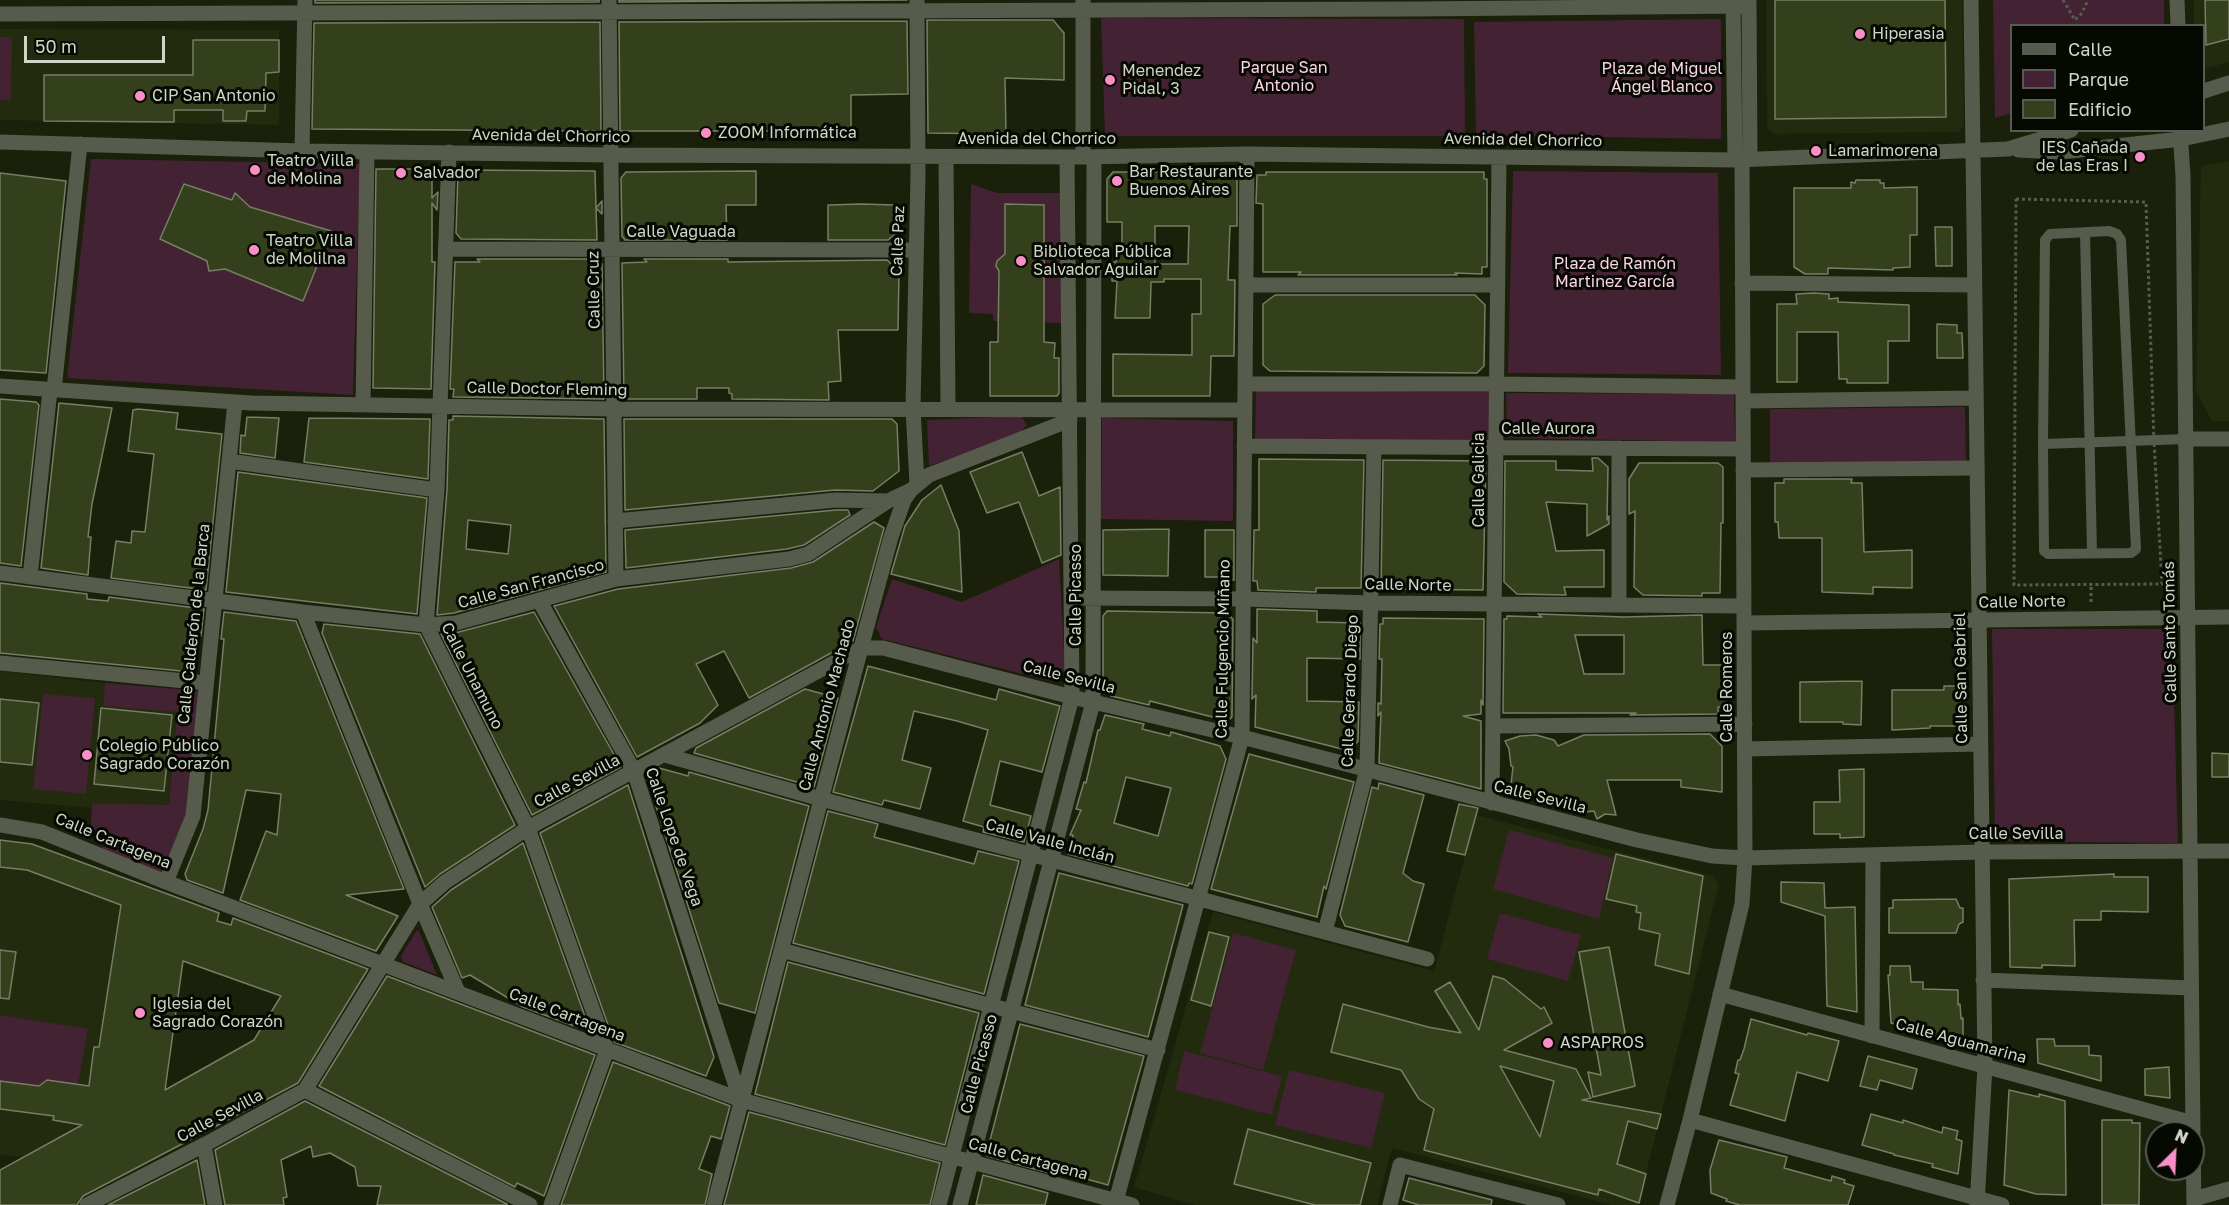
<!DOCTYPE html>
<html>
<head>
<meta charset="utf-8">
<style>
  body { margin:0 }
  #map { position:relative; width:2229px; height:1205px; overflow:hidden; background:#1a200a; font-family:"Golos Text",sans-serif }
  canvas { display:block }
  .legend { position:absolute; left:2010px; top:24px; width:195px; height:108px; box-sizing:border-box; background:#060902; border:2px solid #575b51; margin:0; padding:8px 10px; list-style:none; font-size:18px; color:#d0d5c7 }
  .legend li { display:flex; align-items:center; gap:12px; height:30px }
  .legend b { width:30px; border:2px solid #575b51 }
  .north { position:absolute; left:2145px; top:1121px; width:60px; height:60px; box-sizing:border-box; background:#060902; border:2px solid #575b51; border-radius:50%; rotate:24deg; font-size:16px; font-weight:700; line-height:24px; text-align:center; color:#d0d5c7 }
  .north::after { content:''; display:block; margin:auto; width:21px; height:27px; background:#fa8fc7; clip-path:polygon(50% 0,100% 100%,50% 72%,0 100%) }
  .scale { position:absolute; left:24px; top:36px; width:141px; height:27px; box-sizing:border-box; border:3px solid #d0d5c7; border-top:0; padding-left:8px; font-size:18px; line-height:21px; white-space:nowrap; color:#d0d5c7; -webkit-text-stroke:4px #060902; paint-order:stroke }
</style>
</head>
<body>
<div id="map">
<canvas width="2229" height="1205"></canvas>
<ul class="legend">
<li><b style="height:8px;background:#565b4c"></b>Calle</li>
<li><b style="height:16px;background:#432233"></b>Parque</li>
<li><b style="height:16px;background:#343f1c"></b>Edificio</li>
</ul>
<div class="north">N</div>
<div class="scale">50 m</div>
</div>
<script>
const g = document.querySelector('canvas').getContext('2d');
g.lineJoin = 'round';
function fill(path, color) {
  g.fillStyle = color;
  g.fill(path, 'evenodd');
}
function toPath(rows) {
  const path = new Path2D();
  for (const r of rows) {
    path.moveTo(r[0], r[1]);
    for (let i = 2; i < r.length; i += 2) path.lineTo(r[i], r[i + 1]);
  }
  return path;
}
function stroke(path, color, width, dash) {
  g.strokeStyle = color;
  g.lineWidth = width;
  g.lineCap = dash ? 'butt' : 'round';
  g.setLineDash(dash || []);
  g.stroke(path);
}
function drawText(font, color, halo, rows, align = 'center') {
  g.font = font + ' "Golos Text",sans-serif';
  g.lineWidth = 6;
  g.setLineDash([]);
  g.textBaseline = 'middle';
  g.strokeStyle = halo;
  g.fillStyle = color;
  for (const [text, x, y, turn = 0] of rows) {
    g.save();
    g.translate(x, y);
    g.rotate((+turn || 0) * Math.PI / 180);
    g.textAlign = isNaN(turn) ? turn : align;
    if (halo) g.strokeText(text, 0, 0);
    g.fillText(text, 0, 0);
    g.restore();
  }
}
fill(toPath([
  [1766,0,1962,0,1964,126,1958,132,1775,134,1767,128],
  [2194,0,2229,0,2229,62,2204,69,2204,26,2194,25],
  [0,29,279,30,279,125,0,120],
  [2229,161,2229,421,2212,421,2196,391,2201,166],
  [0,671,105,683,103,706,177,711,169,806,92,803,92,808,0,800],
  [1476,815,1713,876,1719,884,1638,1205,1612,1205,1392,1148,1377,1205,1195,1205,1134,1187,1213,912,1434,971],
  [0,840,32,844,126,880,99,1047,94,1047,91,1071,161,1082,38,1158,0,1155]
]), '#222b0d');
fill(toPath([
  [1993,0,2164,0,2164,25,2012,26,2011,113,1995,118],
  [1101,18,1464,19,1465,136,1105,136],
  [1721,19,1721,139,1476,135,1474,22],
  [0,37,12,37,11,100,0,100],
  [91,159,360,164,353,395,67,378],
  [1513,171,1718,173,1721,375,1508,373],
  [971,184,997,193,1061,193,1062,323,993,321,993,314,969,313],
  [1256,390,1491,392,1490,441,1255,439],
  [1506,393,1734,394,1735,442,1507,438],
  [1965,407,1966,464,1770,466,1770,409],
  [1021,416,1027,425,1019,434,929,466,927,420],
  [1102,418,1233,421,1233,521,1101,519],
  [1059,559,1065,671,1055,682,882,639,876,627,892,579,962,602],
  [1992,629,2172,629,2178,843,1995,841],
  [105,683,200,691,186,814,162,872,99,850,114,837,91,830,92,803,169,805,177,712,103,706],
  [43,694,95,698,86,794,33,789],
  [1509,830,1613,858,1599,919,1493,889],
  [1500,913,1581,935,1568,981,1487,959],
  [417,930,419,931,437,975,403,962,401,956],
  [1233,933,1296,950,1263,1070,1200,1053],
  [0,1015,88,1029,78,1084,47,1080,39,1086,0,1081],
  [1184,1051,1282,1076,1272,1115,1175,1090],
  [1289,1070,1385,1093,1371,1148,1275,1125]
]), '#432233');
const building = toPath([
  [315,0,599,0,599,2,315,3,315,0],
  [619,0,907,0,619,2,619,0],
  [1775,0,1945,0,1946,117,1775,119,1775,0],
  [2205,0,2229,0,2229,39,2206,45,2205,0],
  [927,20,1053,20,1064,33,1064,80,1005,78,1006,134,928,133,927,20],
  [907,21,908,94,851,95,851,131,620,131,619,22,907,21],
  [600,22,601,131,312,129,314,23,600,22],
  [193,40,279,40,279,72,266,73,265,111,247,111,246,121,223,121,223,110,174,110,174,122,44,121,44,75,193,75,193,40],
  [376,169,432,169,432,198,438,192,437,210,432,203,432,262,435,262,431,389,373,388,376,169],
  [461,170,595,171,596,208,602,201,602,214,596,208,597,240,461,239,456,233,458,173,461,170],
  [756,171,756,205,726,205,727,240,625,240,622,236,621,178,626,172,756,171],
  [1113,172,1237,172,1237,226,1230,226,1228,280,1235,280,1234,356,1211,356,1210,396,1113,396,1113,354,1192,355,1192,314,1201,314,1201,279,1164,279,1164,282,1151,282,1150,318,1115,318,1117,281,1112,281,1112,262,1116,262,1117,253,1122,253,1122,222,1107,222,1107,179,1113,172],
  [1155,226,1189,226,1188,264,1155,264,1155,226],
  [1266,172,1484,172,1484,179,1487,179,1487,267,1482,267,1482,274,1455,273,1457,275,1298,275,1301,272,1263,272,1263,204,1256,203,1257,175,1266,175,1266,172],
  [0,173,66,181,46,373,0,370,0,173],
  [1856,180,1880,180,1880,183,1884,183,1884,188,1917,187,1917,235,1910,235,1910,267,1893,268,1893,270,1828,268,1828,274,1805,274,1794,267,1794,188,1851,188,1851,182,1855,183,1856,180],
  [184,184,232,200,235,193,250,207,331,231,303,301,225,269,209,271,207,261,160,239,184,184],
  [861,204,895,205,896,233,888,240,828,240,828,205,861,204],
  [1005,204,1044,205,1044,342,1055,343,1054,358,1059,358,1059,393,1057,396,990,396,990,342,998,342,999,271,996,266,997,261,1005,254,1005,204],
  [1935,227,1952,227,1952,266,1936,266,1935,227],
  [477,259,597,259,597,264,602,264,604,399,453,397,454,389,450,389,455,262,480,262,477,259],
  [644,259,728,259,728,262,887,260,899,271,898,330,838,330,841,381,828,382,829,400,732,399,732,394,729,393,729,388,697,388,697,399,624,399,622,263,647,262,644,259],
  [1814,293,1829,294,1829,299,1838,298,1838,302,1909,305,1909,341,1888,341,1888,383,1847,383,1847,379,1839,379,1838,332,1797,332,1797,382,1777,382,1777,304,1797,304,1796,294,1814,293],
  [1275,295,1475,295,1485,305,1484,366,1477,373,1270,371,1263,365,1263,304,1275,295],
  [1937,324,1957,325,1957,333,1962,333,1963,358,1937,358,1937,324],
  [0,399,36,402,39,405,21,566,0,563,0,399],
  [59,403,112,408,92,504,88,537,91,537,88,575,41,568,59,403],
  [138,409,178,413,176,429,222,434,206,590,111,578,116,541,131,543,132,531,145,532,154,454,128,451,133,410,138,409],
  [453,416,604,419,606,572,454,613,437,615,447,490,449,420,453,420,453,416],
  [468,520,511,525,508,554,466,549,468,520],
  [247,417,279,418,275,458,240,453,241,435,245,436,247,417],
  [309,418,430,419,428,479,304,462,309,418],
  [624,419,892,419,897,424,899,471,873,491,835,490,625,510,624,419],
  [1022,452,1039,496,1060,487,1061,555,1042,563,1019,502,987,513,970,472,1022,452],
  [1592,458,1598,458,1608,467,1607,520,1609,516,1609,524,1587,536,1587,504,1546,502,1556,551,1604,550,1604,587,1564,587,1566,595,1517,594,1504,582,1505,461,1556,461,1556,470,1593,471,1592,458],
  [1259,459,1364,460,1361,588,1316,588,1316,592,1258,590,1257,581,1253,581,1254,530,1259,530,1259,459],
  [1383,460,1486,461,1483,590,1381,589,1383,460],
  [1639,463,1718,463,1723,467,1723,523,1721,523,1720,593,1702,593,1702,596,1643,595,1634,587,1635,511,1629,514,1629,479,1639,463],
  [238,472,427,498,417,614,226,592,238,472],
  [1784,479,1852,479,1851,483,1862,483,1864,552,1912,550,1912,588,1873,587,1873,594,1822,592,1822,538,1779,538,1778,522,1775,522,1775,483,1784,483,1784,479],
  [941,485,959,531,962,592,891,574,905,526,922,500,941,485],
  [836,510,848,510,850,515,804,545,787,549,626,568,625,530,836,510],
  [874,522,884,528,853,641,749,698,724,651,696,664,718,705,700,723,637,757,554,606,618,589,791,568,813,562,874,522],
  [1169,529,1168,576,1103,575,1103,530,1169,529],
  [1205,530,1234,530,1234,580,1220,580,1220,577,1205,577,1205,530],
  [0,583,87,594,87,599,108,601,109,597,204,609,201,636,195,635,191,672,0,653,0,583],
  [1257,609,1317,611,1317,622,1360,623,1360,659,1307,658,1307,701,1359,702,1358,741,1350,751,1255,727,1256,695,1252,699,1253,638,1257,643,1257,609],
  [1107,611,1227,613,1233,619,1232,717,1228,721,1150,701,1149,705,1111,696,1112,692,1103,689,1103,616,1107,611],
  [224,612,296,621,404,889,346,895,398,916,376,951,240,900,266,831,277,835,281,794,246,790,223,893,187,880,185,874,203,829,208,810,224,639,221,639,224,612],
  [534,612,621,767,532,815,441,634,459,632,534,612],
  [1538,614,1624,617,1702,615,1703,665,1726,665,1726,707,1718,707,1718,714,1630,715,1636,713,1503,713,1504,619,1507,619,1507,616,1542,617,1538,614],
  [1575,635,1624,635,1624,674,1584,674,1575,635],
  [1383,618,1484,619,1483,705,1481,700,1481,714,1463,716,1481,721,1481,789,1379,763,1381,712,1378,716,1378,703,1381,704,1382,659,1379,659,1380,624,1383,624,1383,618],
  [324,624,420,634,515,825,440,874,425,887,322,633,324,624],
  [868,666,996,700,999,689,1060,706,1042,772,1000,761,990,805,1031,816,1024,842,983,832,984,827,963,821,988,730,957,721,914,711,902,760,931,768,920,809,884,800,882,805,833,792,868,666],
  [1862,681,1861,725,1843,724,1843,722,1800,722,1800,682,1862,681],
  [1944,686,1964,686,1965,726,1930,726,1930,728,1892,730,1892,690,1944,690,1944,686],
  [805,689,838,698,814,787,694,753,696,748,805,689],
  [0,699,39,703,32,765,0,762,0,699],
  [101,708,172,715,164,791,94,784,101,708],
  [1105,715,1144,724,1142,729,1170,736,1171,732,1220,746,1226,759,1192,884,1189,883,1188,886,1068,854,1073,835,1070,835,1081,810,1076,809,1084,782,1086,783,1098,730,1100,730,1105,715],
  [1126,777,1171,788,1158,836,1114,823,1126,777],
  [1710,734,1722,746,1722,792,1681,787,1681,780,1607,780,1616,815,1605,814,1597,819,1594,811,1578,813,1573,806,1559,808,1555,799,1538,803,1535,792,1516,798,1511,784,1513,767,1511,766,1509,749,1505,741,1520,736,1536,735,1554,740,1558,746,1584,735,1710,734],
  [2212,753,2229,754,2229,777,2212,777,2212,753],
  [1249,754,1354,782,1326,889,1324,886,1317,917,1211,889,1249,754],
  [659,768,688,776,689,772,809,806,755,1013,719,1003,646,775,659,768],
  [1864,769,1864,837,1840,838,1840,834,1814,834,1814,802,1840,802,1839,770,1864,769],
  [1379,783,1424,795,1403,873,1413,881,1424,884,1408,942,1345,926,1340,915,1372,787,1378,789,1379,783],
  [628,785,714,1057,706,1076,614,1042,540,833,628,785],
  [1459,804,1478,808,1465,855,1447,851,1459,804],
  [828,811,878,824,874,837,934,853,974,864,978,851,1019,861,984,994,793,943,828,811],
  [0,840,32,844,219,913,217,921,231,925,233,918,368,969,298,1083,83,1196,77,1205,0,1205,0,1170,82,1125,53,1120,54,1116,0,1109,0,1081,39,1086,47,1080,89,1086,94,1047,99,1047,121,905,27,870,0,867,0,840],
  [183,961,281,996,254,1040,165,1090,183,961],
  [523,843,587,1022,577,1027,523,1007,470,975,462,978,432,907,451,890,523,843],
  [1616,854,1703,876,1689,974,1655,965,1660,934,1639,929,1641,913,1636,912,1637,906,1606,899,1616,854],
  [1059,873,1183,905,1148,1037,1025,1005,1059,873],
  [2114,874,2114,877,2148,877,2148,912,2101,911,2101,920,2074,920,2075,966,2042,965,2042,968,2010,967,2009,879,2114,874],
  [1781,882,1824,883,1825,908,1855,907,1857,1012,1827,1006,1825,916,1781,902,1781,882],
  [1956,899,1960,908,1963,908,1963,922,1959,924,1956,933,1889,933,1889,908,1893,908,1893,900,1956,899],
  [1209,932,1229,937,1211,1006,1191,1000,1209,932],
  [1609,947,1635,1086,1593,1097,1588,1072,1601,1075,1579,952,1609,947],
  [0,950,16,952,9,999,0,998,0,950],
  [788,962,979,1013,945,1145,755,1094,788,962],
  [1890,966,1910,966,1911,982,1923,982,1923,989,1958,990,1958,1005,1960,1004,1961,1019,1963,1018,1963,1044,1891,1023,1888,975,1890,975,1890,966],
  [387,976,595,1055,544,1196,517,1183,515,1187,319,1086,387,976],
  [1493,976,1504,979,1541,1009,1544,1007,1552,1023,1504,1050,1576,1069,1591,1098,1582,1100,1661,1114,1657,1129,1628,1121,1617,1164,1646,1174,1639,1203,1599,1189,1598,1195,1424,1150,1434,1109,1419,1099,1401,1070,1331,1052,1343,1004,1428,1027,1461,1033,1435,991,1450,982,1479,1030,1493,976],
  [1500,1066,1554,1081,1540,1137,1500,1066],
  [1751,1019,1807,1035,1808,1033,1839,1041,1828,1081,1797,1072,1785,1121,1730,1105,1739,1074,1735,1073,1738,1060,1740,1060,1744,1049,1751,1019],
  [1020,1024,1144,1056,1108,1185,1054,1170,1053,1174,987,1156,987,1152,1020,1024],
  [2037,1039,2054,1039,2055,1046,2089,1046,2089,1055,2101,1056,2101,1081,2038,1063,2037,1039],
  [1868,1056,1917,1069,1912,1089,1880,1080,1877,1090,1860,1086,1868,1056],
  [613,1062,730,1106,721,1139,711,1136,699,1169,712,1174,705,1205,561,1205,613,1062],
  [2169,1067,2170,1098,2145,1095,2145,1069,2169,1067],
  [2009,1090,2039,1097,2039,1094,2065,1101,2066,1195,2036,1194,2004,1185,2009,1090],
  [305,1101,507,1204,507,1205,377,1205,381,1186,358,1186,355,1167,330,1153,313,1157,311,1146,281,1160,287,1197,283,1198,284,1205,225,1205,215,1150,305,1101],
  [749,1112,940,1163,930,1205,724,1205,749,1112],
  [1871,1114,1903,1123,1903,1120,1942,1133,1943,1127,1958,1131,1956,1139,1962,1141,1958,1174,1932,1167,1933,1164,1894,1155,1894,1154,1862,1145,1871,1114],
  [2102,1120,2132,1120,2132,1123,2140,1123,2139,1205,2102,1205,2102,1120],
  [1248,1129,1371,1163,1360,1205,1315,1205,1234,1184,1248,1129],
  [1719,1140,1787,1157,1784,1168,1831,1181,1832,1176,1845,1180,1844,1183,1854,1186,1848,1205,1740,1205,1726,1201,1727,1199,1711,1193,1710,1170,1719,1140],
  [197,1160,205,1205,108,1205,197,1160],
  [983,1175,1048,1193,1045,1205,976,1205,983,1175],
  [1409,1178,1492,1200,1491,1205,1419,1205,1403,1200,1409,1178]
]);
fill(building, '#343f1c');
stroke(building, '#767f65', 1.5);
stroke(toPath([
  [2063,0,2075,20,2082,13,2088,0],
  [2016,199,2146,202,2154,441,2162,584,2014,585,2016,199],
  [2091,602,2091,584]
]), '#575d4a', 3, [3, 3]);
stroke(toPath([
  [2109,231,2117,234,2121,240,2136,549,2131,553,2048,554,2044,551,2043,444,2045,240,2050,234,2109,231],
  [2085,232,2092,553],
  [2043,444,2186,439]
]), '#565b4c', 10);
stroke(toPath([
  [54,390,80,144],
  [363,404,367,152],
  [1743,470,1977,468],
  [420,904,458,992]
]), '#565b4c', 15);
stroke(toPath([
  [609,0,616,579],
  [1733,0,1735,160],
  [1749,0,1750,159],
  [1971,0,1985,1066,1977,1205],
  [2177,0,2178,26],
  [917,1,918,174,913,408,917,484],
  [0,14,1413,9,1749,6],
  [2204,91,2229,83],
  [2180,130,2183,176,2193,1133],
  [0,142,302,151,610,155,1083,157,1247,154,1735,160,2008,149,2071,130],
  [2018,150,2060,152,2181,139,2229,129],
  [302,151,305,0],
  [449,152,437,490,426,625,528,828,607,1050,551,1205],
  [946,157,948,408],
  [1083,157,1083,0],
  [446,249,915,250],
  [1742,283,1974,285],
  [1246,285,1498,285],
  [1245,384,1496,384,1743,387],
  [0,386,251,403,613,409,1245,410],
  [1743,401,1976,398],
  [2186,439,2229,439],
  [1244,446,1743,449],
  [229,461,437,490],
  [615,521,836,500,888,501],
  [0,573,303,612,426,625,456,623,616,579,789,559,808,554,888,501,911,490],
  [30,577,50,390],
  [1083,598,1243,599,1372,603,1744,606],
  [539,600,634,771,740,1099],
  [1619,605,1619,448],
  [303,612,420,904],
  [1744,623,2229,617],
  [0,663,206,683],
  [1494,726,1745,724],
  [1745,749,1980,744],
  [665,755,821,799,1427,959],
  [1492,803,1499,157],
  [0,825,42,832,166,882,741,1100,1132,1205],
  [166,882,193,816,235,402],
  [1325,932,1367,769,1374,447],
  [781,950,1158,1050],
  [1983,980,2191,988],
  [1720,994,2193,1123],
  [1872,1036,1873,855],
  [305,1090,530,1205],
  [1690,1120,2002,1205],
  [2193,1137,2194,1205],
  [204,1145,215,1205],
  [2194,1199,2229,1189],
  [1116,1201,1242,737,1247,154],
  [87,1205,204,1145,305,1090,420,904,445,882,528,828,861,648,883,648,1072,697,1242,737,1637,840,1712,856,1745,858,1982,852,2229,851],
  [714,1205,861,648,891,537,904,500,911,490,929,475,1070,420],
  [939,1205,1072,697,1067,157],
  [960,1205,1093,702,1094,157],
  [1390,1205,1400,1165,1558,1205],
  [1667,1205,1690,1120,1742,904,1745,858,1742,159]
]), '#565b4c', 15);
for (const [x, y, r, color] of [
  [1860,34,6,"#fa8fc7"],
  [1110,80,6,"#fa8fc7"],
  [140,96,6,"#fa8fc7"],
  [706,133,6,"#fa8fc7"],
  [1816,151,6,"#fa8fc7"],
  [2140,157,6,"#fa8fc7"],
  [255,170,6,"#fa8fc7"],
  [401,173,6,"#fa8fc7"],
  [1117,181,6,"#fa8fc7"],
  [254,250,6,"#fa8fc7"],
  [1021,261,6,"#fa8fc7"],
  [87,755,6,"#fa8fc7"],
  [140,1013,6,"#fa8fc7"],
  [1548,1043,6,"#fa8fc7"]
]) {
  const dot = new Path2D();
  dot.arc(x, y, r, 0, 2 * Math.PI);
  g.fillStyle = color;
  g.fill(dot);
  stroke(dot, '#060902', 2);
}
drawText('16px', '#d0d5c7', '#060902', [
  ["Hiperasia",1872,34],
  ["Menendez",1122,71],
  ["Pidal, 3",1122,89],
  ["CIP San Antonio",152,96],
  ["ZOOM Informática",718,133],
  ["IES Cañada",2128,148,"right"],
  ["de las Eras I",2128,166,"right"],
  ["Lamarimorena",1828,151],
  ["Teatro Villa",267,161],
  ["de Molina",267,179],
  ["Bar Restaurante",1129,172],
  ["Buenos Aires",1129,190],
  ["Salvador",413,173],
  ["Teatro Villa",266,241],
  ["de Molilna",266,259],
  ["Biblioteca Pública",1033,252],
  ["Salvador Aguilar",1033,270],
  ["Colegio Público",99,746],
  ["Sagrado Corazón",99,764],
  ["Iglesia del",152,1004],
  ["Sagrado Corazón",152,1022],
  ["ASPAPROS",1560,1043]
], 'left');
drawText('16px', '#fbd2e6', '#060902', [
  ["Parque San",1284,68],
  ["Antonio",1284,86],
  ["Plaza de Miguel",1662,69],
  ["Ángel Blanco",1662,87],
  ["Plaza de Ramón",1615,264],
  ["Martinez García",1615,282]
]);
drawText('16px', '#d0d5c7', '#060902', [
  ["Avenida del Chorrico",551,136,1],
  ["Avenida del Chorrico",1037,139],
  ["Avenida del Chorrico",1523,140,1],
  ["Calle Vaguada",681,232],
  ["Calle Paz",898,241,-88],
  ["Calle Cruz",594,290,-91],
  ["Calle Doctor Fleming",547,389,1],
  ["Calle Aurora",1548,429],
  ["Calle Galicia",1479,480,-90],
  ["Calle San Francisco",531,584,-15],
  ["Calle Norte",1408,585,1],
  ["Calle Picasso",1076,595,-90],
  ["Calle Norte",2022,602,-1],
  ["Calle Calderón de la Barca",194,624,-84],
  ["Calle Santo Tomás",2170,632,-91],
  ["Calle Fulgencio Miñano",1223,649,-89],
  ["Calle Unamuno",472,676,63],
  ["Calle Sevilla",1069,677,14],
  ["Calle San Gabriel",1961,678,-91],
  ["Calle Romeros",1727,687,-90],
  ["Calle Gerardo Diego",1350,691,-88],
  ["Calle Antonio Machado",827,705,-75],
  ["Calle Sevilla",577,781,-28],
  ["Calle Sevilla",1540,797,14],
  ["Calle Sevilla",2016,834],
  ["Calle Lope de Vega",674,837,71],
  ["Calle Cartagena",113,841,22],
  ["Calle Valle Inclán",1050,841,15],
  ["Calle Cartagena",567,1015,21],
  ["Calle Aguamarina",1961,1041,15],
  ["Calle Picasso",979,1064,-75],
  ["Calle Sevilla",220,1116,-28],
  ["Calle Cartagena",1028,1159,15]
]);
</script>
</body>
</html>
